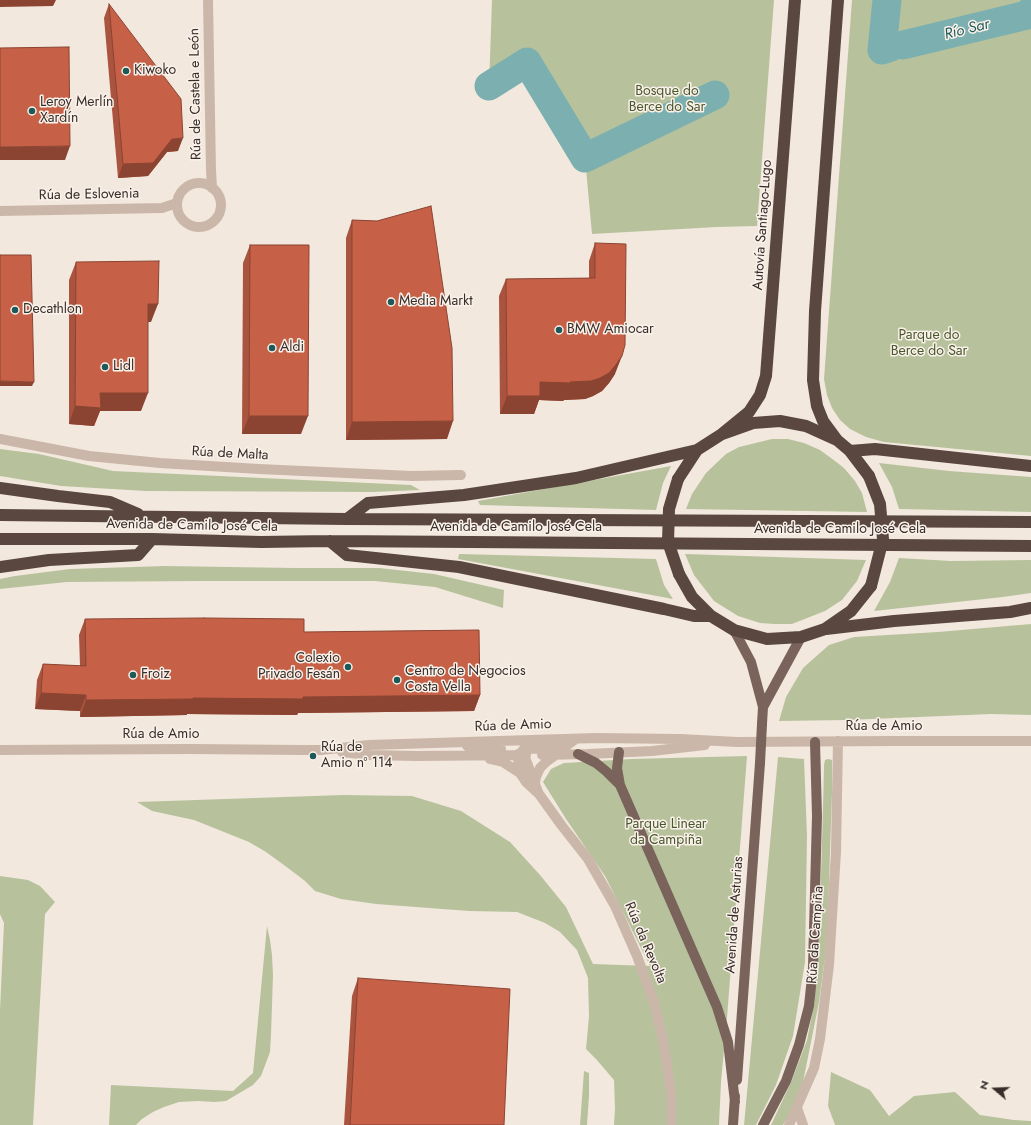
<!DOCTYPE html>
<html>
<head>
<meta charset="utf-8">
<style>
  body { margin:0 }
  #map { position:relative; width:1031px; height:1125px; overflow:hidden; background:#f3e8de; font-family:Jost,sans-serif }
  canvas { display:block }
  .north { position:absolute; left:975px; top:1069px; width:40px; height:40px; -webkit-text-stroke:3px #faf2ea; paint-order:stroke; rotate:289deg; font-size:11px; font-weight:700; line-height:16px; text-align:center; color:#382d29 }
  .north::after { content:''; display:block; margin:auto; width:14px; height:18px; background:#382d29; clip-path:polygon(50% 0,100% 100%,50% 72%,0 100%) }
</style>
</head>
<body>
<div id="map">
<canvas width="1031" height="1125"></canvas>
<div class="north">N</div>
</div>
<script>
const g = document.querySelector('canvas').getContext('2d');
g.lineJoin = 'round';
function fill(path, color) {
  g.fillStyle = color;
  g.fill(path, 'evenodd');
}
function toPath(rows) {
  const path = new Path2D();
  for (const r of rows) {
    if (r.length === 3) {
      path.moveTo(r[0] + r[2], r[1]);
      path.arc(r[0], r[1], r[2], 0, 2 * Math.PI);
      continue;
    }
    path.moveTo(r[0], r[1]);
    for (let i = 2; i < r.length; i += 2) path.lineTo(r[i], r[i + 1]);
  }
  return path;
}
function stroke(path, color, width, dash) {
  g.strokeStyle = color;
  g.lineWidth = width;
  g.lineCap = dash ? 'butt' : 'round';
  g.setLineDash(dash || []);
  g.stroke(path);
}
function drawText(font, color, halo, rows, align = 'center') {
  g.font = font + ' Jost,sans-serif';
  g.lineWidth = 3;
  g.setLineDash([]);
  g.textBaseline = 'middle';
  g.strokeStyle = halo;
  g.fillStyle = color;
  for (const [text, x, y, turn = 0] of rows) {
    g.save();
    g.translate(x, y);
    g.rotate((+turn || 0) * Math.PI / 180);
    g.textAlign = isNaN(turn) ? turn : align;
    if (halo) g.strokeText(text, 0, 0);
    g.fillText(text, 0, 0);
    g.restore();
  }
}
fill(toPath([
  [492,0,774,0,757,226,717,227,592,234,585,158,528,62,489,86],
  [852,0,1031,0,1031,456,884,442,866,437,850,429,840,420,832,408,827,395,824,379],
  [772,439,788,439,804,443,820,450,835,461,844,468,855,481,862,493,867,512,686,509,692,494,706,473,726,454,739,447],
  [0,449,39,454,113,471,411,485,420,490,373,492,146,491,61,486,0,476],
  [879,463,949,471,1031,477,1031,512,899,509,892,487],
  [671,466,663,483,656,510,480,505,478,501],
  [459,554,656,559,664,585,673,599,458,559],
  [685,554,866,560,857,581,842,600,825,611,792,624,774,624,760,623,738,616,714,601,694,575],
  [899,558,951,561,1031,560,1031,593,1003,597,874,611,890,582],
  [165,566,295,568,379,568,434,574,504,590,503,608,435,587,375,581,198,581,67,582,0,589,0,579,15,576,70,569],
  [1031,624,1031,715,991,714,847,720,779,721,786,697,803,668,829,645,854,637,938,632],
  [747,756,727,1018,721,1082,719,1125,614,1125,615,1108,614,1080,596,1059,586,1049,589,1016,588,978,577,950,560,932,545,923,517,912,469,911,376,904,341,899,315,891,305,881,288,868,266,852,249,842,194,820,152,811,137,802,343,795,412,796,461,811,510,842,540,875,566,907,593,964,650,966,605,876,566,819,543,782,551,769,564,763,631,759],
  [778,757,804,759,807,836,805,962,793,1036,776,1085,756,1125,744,1125],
  [828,759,832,760,832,793,827,942,819,1002,803,1082,792,1110,783,1125,771,1125,792,1080,807,1040,814,1005,819,944,823,807,824,765,825,760],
  [0,876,28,880,40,886,55,902,45,914,33,1125,0,1125,0,1010,4,923,0,914],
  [267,926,270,940,272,955,273,975,271,1035,270,1052,261,1076,253,1085,226,1101,214,1102,198,1101,179,1102,164,1107,153,1112,142,1119,136,1125,109,1125,111,1085,233,1091,253,1073],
  [584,1071,589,1073,589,1096,587,1125,580,1125],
  [831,1072,870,1090,889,1116,914,1096,955,1092,980,1115,1014,1120,1031,1121,1031,1125,835,1125,828,1106]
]), '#b7c29d');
fill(toPath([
  [1021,0,1031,0,1031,25,1010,21,1009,16]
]), '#7cb0b0');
stroke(toPath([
  [887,0,882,50,891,47],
  [903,45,1031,14],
  [489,86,527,62,585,158,715,95]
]), '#7cb0b0', 29);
stroke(toPath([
  [208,0,211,170,212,188],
  [199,205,22],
  [0,211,162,208,177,203],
  [0,439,89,456,160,463,259,469,412,476,461,475],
  [576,739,566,746,550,748,529,749,523,750,519,755,518,759,520,773,526,782,539,794,562,826,588,859,615,906,637,956,654,1002,664,1045,671,1093,671,1125],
  [467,746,478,748,501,749],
  [0,750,190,749,304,750,321,750,369,745,596,738,680,739,737,742,892,741,1031,741],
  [342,752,369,755,416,756,526,755],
  [518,754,526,760,538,792],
  [542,755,588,754,652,751,705,745],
  [490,759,503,762,520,773],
  [535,783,536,777,540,768,546,762,557,754],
  [797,1108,803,1125],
  [789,1125,814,1068,820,1039,829,965,836,852,838,741]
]), '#cbb7a9', 10);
stroke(toPath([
  [734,630,751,662,763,707,762,724],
  [763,707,801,637],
  [619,752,617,768,620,785,717,1007,728,1042,735,1102],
  [578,754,596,763,607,772,620,785],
  [737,1080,760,763],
  [733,1125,735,1096],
  [763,1125,786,1081,799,1045,809,1006,813,967,817,816,815,742]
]), '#7a635a', 10);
stroke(toPath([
  [722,434,749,412,760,395,766,376,795,0],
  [837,440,823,421,817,406,813,380,815,311,838,0],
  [850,451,875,449,1031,466],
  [678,479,697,450,722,434,753,423,780,421,806,426,837,440,850,451,869,476],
  [0,488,58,496,110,502,138,514],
  [0,515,347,519,1031,522],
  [347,519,368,503,464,495,576,478,697,450],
  [0,539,152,539,261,542,330,541,1031,546],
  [330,541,347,555,459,567,664,609,694,616,711,616],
  [0,567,49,560,138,555,152,539],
  [679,574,692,597,711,616,734,630,767,639,801,637,825,629,851,611,871,586],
  [826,629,894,621,1010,612,1031,608]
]), '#594740', 12);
stroke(toPath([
  [760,763,762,724]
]), '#7a635a', 10);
stroke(toPath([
  [869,476,880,504,883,539,871,586],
  [678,479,669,509,668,542,679,574]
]), '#594740', 12);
fill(toPath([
  [109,4,178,151,167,152,148,176,118,178,104,18],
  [352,220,377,221,447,439,346,440,346,238],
  [595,243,615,374,609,383,602,391,593,396,585,399,564,400,563,401,539,400,534,414,500,414,499,296,506,279,589,278,589,261],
  [250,245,301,434,242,434,243,263],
  [76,262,151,322,148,322,141,411,100,411,94,426,69,424,69,280],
  [85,619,304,632,480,695,474,711,298,713,297,715,187,714,187,715,80,717,80,711,35,709,37,680,43,664,80,666,79,635],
  [358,978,504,1125,344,1125,352,996]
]), '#aa533e');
fill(toPath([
  [0,0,56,0,53,6,0,7],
  [183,138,178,151,167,152,148,176,118,178,123,164,172,139],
  [70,146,65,160,0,160,0,147],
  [148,304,158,304,151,322,142,322],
  [622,356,615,374,609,383,602,391,593,396,585,399,564,400,563,401,539,400,534,414,500,414,507,396,540,382,570,382],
  [0,381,34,382,32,386,0,386],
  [100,393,148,393,141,411,100,411,94,426,69,424,75,406],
  [249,416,308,416,301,434,242,434],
  [453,421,447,439,346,440,352,422],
  [41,693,86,695,80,711,35,709],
  [480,695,474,711,298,713,297,715,187,714,187,715,80,717,86,700,193,698]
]), '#8b4432');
const building = toPath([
  [109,4,181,99,183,138,172,139,153,163,123,164,109,4],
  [69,47,70,146,0,147,0,48,69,47],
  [431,206,452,348,453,421,352,422,352,220,377,221,431,206],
  [595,243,626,244,625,345,622,356,615,366,609,373,600,378,591,381,570,382,570,383,540,382,540,396,507,396,506,279,595,278,595,243],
  [250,245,309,245,308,416,249,416,250,245],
  [0,255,31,255,34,382,0,381,0,255],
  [159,261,158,304,148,304,148,393,100,393,101,408,75,406,76,262,159,261],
  [204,618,304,619,304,632,479,630,480,695,303,697,303,699,193,698,193,699,86,700,86,695,41,693,43,664,86,666,85,619,204,618],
  [358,978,510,989,504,1125,350,1125,358,978]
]);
fill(building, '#c66148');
stroke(building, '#8b4432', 1);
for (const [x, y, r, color] of [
  [126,71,4,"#1e595a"],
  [32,111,4,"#1e595a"],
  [391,302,4,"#1e595a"],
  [15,310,4,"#1e595a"],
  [559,330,4,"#1e595a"],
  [272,348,4,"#1e595a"],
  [105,367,4,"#1e595a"],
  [348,667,4,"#1e595a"],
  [133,675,4,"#1e595a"],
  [397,680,4,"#1e595a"],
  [313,756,4,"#1e595a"]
]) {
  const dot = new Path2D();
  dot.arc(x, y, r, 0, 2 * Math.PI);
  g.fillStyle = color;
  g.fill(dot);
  stroke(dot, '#faf2ea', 1.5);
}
drawText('14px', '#382d29', '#faf2ea', [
  ["Kiwoko",134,71],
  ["Leroy Merlín",40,103],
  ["Xardín",40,119],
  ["Media Markt",399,302],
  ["Decathlon",23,310],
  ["BMW Amiocar",567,330],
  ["Aldi",280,348],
  ["Lidl",113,367],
  ["Colexio",340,659,"right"],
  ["Privado Fesán",340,675,"right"],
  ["Centro de Negocios",405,672],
  ["Costa Vella",405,688],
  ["Froiz",141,675],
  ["Rúa de",321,748],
  ["Amio nº 114",321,764]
], 'left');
drawText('14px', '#49572d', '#faf2ea', [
  ["Bosque do",667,92],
  ["Berce do Sar",667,108],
  ["Parque do",929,336],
  ["Berce do Sar",929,352],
  ["Parque Linear",666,825],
  ["da Campiña",666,841]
]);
drawText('14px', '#382d29', '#faf2ea', [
  ["Rúa de Castela e León",196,94,-91],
  ["Rúa de Eslovenia",89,195,-1],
  ["Autovía Santiago-Lugo",763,225,-86],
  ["Rúa de Malta",230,454,3],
  ["Avenida de Camilo José Cela",192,526,1],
  ["Avenida de Camilo José Cela",516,528],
  ["Avenida de Camilo José Cela",840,530],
  ["Rúa de Amio",513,726,-2],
  ["Rúa de Amio",884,727],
  ["Rúa de Amio",161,735],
  ["Avenida de Asturias",735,915,-86],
  ["Rúa da Campiña",816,935,-86],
  ["Rúa da Revolta",645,943,67]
]);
drawText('italic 15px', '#1e595a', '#faf2ea', [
  ["Río Sar",967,30,-14]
]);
</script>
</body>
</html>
